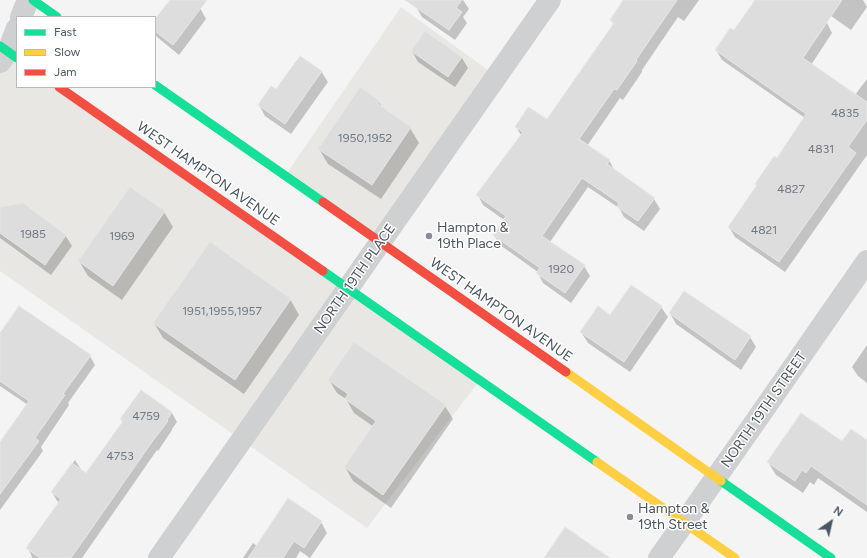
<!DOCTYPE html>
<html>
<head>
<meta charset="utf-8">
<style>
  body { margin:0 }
  #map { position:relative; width:867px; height:558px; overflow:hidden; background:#f4f4f4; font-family:Figtree,sans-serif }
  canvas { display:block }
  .legend { position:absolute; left:16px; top:16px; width:140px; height:72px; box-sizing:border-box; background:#fff; border:1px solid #b7bbc0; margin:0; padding:5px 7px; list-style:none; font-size:12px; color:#4a5661 }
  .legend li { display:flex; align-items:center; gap:8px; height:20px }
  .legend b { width:20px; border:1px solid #b7bbc0 }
  .north { position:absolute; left:811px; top:502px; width:40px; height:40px; -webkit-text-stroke:3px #fff; paint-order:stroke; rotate:34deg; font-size:11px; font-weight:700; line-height:16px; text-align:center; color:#4a5661 }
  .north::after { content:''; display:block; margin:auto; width:14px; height:18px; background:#4a5661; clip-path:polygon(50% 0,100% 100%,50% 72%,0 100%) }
</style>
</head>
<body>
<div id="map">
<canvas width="867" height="558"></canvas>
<ul class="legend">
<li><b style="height:5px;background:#16e098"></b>Fast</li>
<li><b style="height:5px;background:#ffcf43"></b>Slow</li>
<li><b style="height:5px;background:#f24e42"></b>Jam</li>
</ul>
<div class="north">N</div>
</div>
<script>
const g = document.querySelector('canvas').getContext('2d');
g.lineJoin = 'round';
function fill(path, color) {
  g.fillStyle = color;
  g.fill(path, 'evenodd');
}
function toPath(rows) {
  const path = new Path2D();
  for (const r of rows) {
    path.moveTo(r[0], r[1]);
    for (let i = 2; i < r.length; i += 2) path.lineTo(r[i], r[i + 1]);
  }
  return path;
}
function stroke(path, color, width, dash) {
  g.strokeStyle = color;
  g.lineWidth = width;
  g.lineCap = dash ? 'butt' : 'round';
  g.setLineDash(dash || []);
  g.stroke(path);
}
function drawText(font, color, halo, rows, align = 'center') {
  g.font = font + ' Figtree,sans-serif';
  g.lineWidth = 3;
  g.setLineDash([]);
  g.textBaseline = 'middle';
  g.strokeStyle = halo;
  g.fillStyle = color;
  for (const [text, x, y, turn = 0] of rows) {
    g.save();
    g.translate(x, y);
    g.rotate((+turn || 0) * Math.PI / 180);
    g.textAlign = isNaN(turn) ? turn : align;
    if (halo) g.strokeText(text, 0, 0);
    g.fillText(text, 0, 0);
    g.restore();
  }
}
fill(toPath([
  [401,7,496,76,380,243,285,176],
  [17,58,17,87,59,87,480,380,367,528,0,271,0,62]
]), '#e8e7e3');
fill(toPath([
  [171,0,189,0,200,8,206,19,179,55,157,37,155,34,155,21],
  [421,0,463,0,469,9,463,17,467,23,455,40,422,17,416,7],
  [624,0,699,0,684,21,678,17,642,70,642,72,623,100,620,98,587,146,609,160,615,171,654,199,660,209,644,231,624,217,619,208,588,187,550,242,584,266,590,276,571,303,543,283,538,273,538,272,500,245,494,235,504,220,483,205,478,195,521,135,516,127,547,121,614,25,611,20],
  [756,0,792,0,827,23,832,33,811,65,855,95,867,79,867,155,785,272,735,237,729,227,757,186,756,184,777,159,805,118,722,60,716,50,735,32],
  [823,0,863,0,867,7,851,30,827,13],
  [425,32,462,58,468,68,455,87,418,62,412,51],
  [321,71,328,82,291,134,265,116,259,105,276,91],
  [379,102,383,109,410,128,419,143,381,199,328,164,319,149],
  [0,208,65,235,72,246,51,275,0,238],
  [164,212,173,227,122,300,88,276,79,261],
  [290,299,299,315,244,394,163,338,154,323],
  [661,307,668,317,630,372,588,343,581,332,611,316],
  [670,313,750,337,756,347,741,370,676,324],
  [0,339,90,356,95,365,68,403,69,405,41,447,43,451,0,510,0,444,28,405,0,386],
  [867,345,867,383,858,376,852,367],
  [329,380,445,406,453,419,391,508,353,481,345,467,374,427,354,413,346,399,337,393],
  [141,391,172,413,177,422,172,429,172,430,158,451,157,450,82,558,31,558,32,557,28,548,60,503,57,501,52,492,75,460,82,471,86,475,123,423,121,419],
  [867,441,867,512,818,478,814,485,810,482,803,493,776,475,768,462],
  [321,522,327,533,310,558,300,551,296,558,243,558,253,543,257,546]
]), '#0003');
const building = toPath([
  [170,0,207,0,173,45,155,31,155,19,170,0],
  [405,0,462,0,456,8,462,12,449,30,405,0],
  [623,0,677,0,636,60,637,61,617,90,614,89,579,139,610,160,607,164,655,198,638,221,617,207,619,203,582,178,542,236,585,265,565,293,536,273,540,268,493,235,506,216,476,195,523,132,515,127,528,107,547,119,614,23,610,20,623,0],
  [755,0,842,0,803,58,867,102,867,120,848,147,856,153,779,262,728,227,757,185,755,184,774,156,777,158,806,114,715,50,730,28,734,30,755,0],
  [425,31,462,57,448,77,411,51,425,31],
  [300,56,322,71,285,124,258,105,271,86,276,89,300,56],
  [360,87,380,101,378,104,411,127,372,185,318,149,360,87],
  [130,187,165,211,113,286,78,261,130,187],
  [23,203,66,235,45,265,0,233,0,207,23,203],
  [210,242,291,299,235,380,153,323,210,242],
  [631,285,662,306,624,362,580,332,598,306,610,315,631,285],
  [684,291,751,336,735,360,669,313,684,291],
  [19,306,91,355,63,394,65,395,35,438,39,441,0,494,0,442,29,401,0,381,0,333,19,306],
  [354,342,446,405,383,495,344,467,376,421,345,399,348,394,328,380,354,342],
  [141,390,172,412,167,420,168,421,152,442,71,558,40,558,26,548,61,499,51,492,72,463,86,473,123,421,120,419,141,390],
  [801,413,842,441,851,429,867,440,867,505,811,466,806,473,802,470,795,481,767,462,801,413],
  [288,498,322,521,304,548,294,541,283,558,248,558,288,498],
  [565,527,610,558,544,558,565,527]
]);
fill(building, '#ddddde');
stroke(building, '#e5e6e7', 1);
stroke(toPath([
  [21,17,28,0],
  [0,62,8,51,17,28],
  [159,558,550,0],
  [659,558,737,448,867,261]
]), '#ced0d2', 22);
stroke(toPath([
  [33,0,57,17],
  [0,46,17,58],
  [155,85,323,202],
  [323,271,597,462],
  [721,481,831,558]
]), '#16e098', 9);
stroke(toPath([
  [566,372,721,481],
  [597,462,735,558]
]), '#ffcf43', 9);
stroke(toPath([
  [59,87,323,271],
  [323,202,566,372]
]), '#f24e42', 9);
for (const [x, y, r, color] of [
  [429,236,4,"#868d94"],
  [630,517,4,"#868d94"]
]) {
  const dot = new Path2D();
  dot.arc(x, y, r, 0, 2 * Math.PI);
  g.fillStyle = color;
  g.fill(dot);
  stroke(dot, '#fff', 1.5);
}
drawText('12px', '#707881', null, [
  ["4835",845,113],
  ["1950,1952",365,138],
  ["4831",821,149],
  ["4827",791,189],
  ["4821",764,230],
  ["1985",33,234],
  ["1969",122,236],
  ["1920",561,269],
  ["1951,1955,1957",222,311],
  ["4759",146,416],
  ["4753",120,456]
]);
drawText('14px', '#4a5661', '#fff', [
  ["WEST HAMPTON AVENUE",208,174,35],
  ["NORTH 19TH PLACE",355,279,-55],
  ["WEST HAMPTON AVENUE",501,310,35],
  ["NORTH 19TH STREET",764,410,-55]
]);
drawText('14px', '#4a5661', '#fff', [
  ["Hampton &",437,228],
  ["19th Place",437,244],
  ["Hampton &",638,509],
  ["19th Street",638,525]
], 'left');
</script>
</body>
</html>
